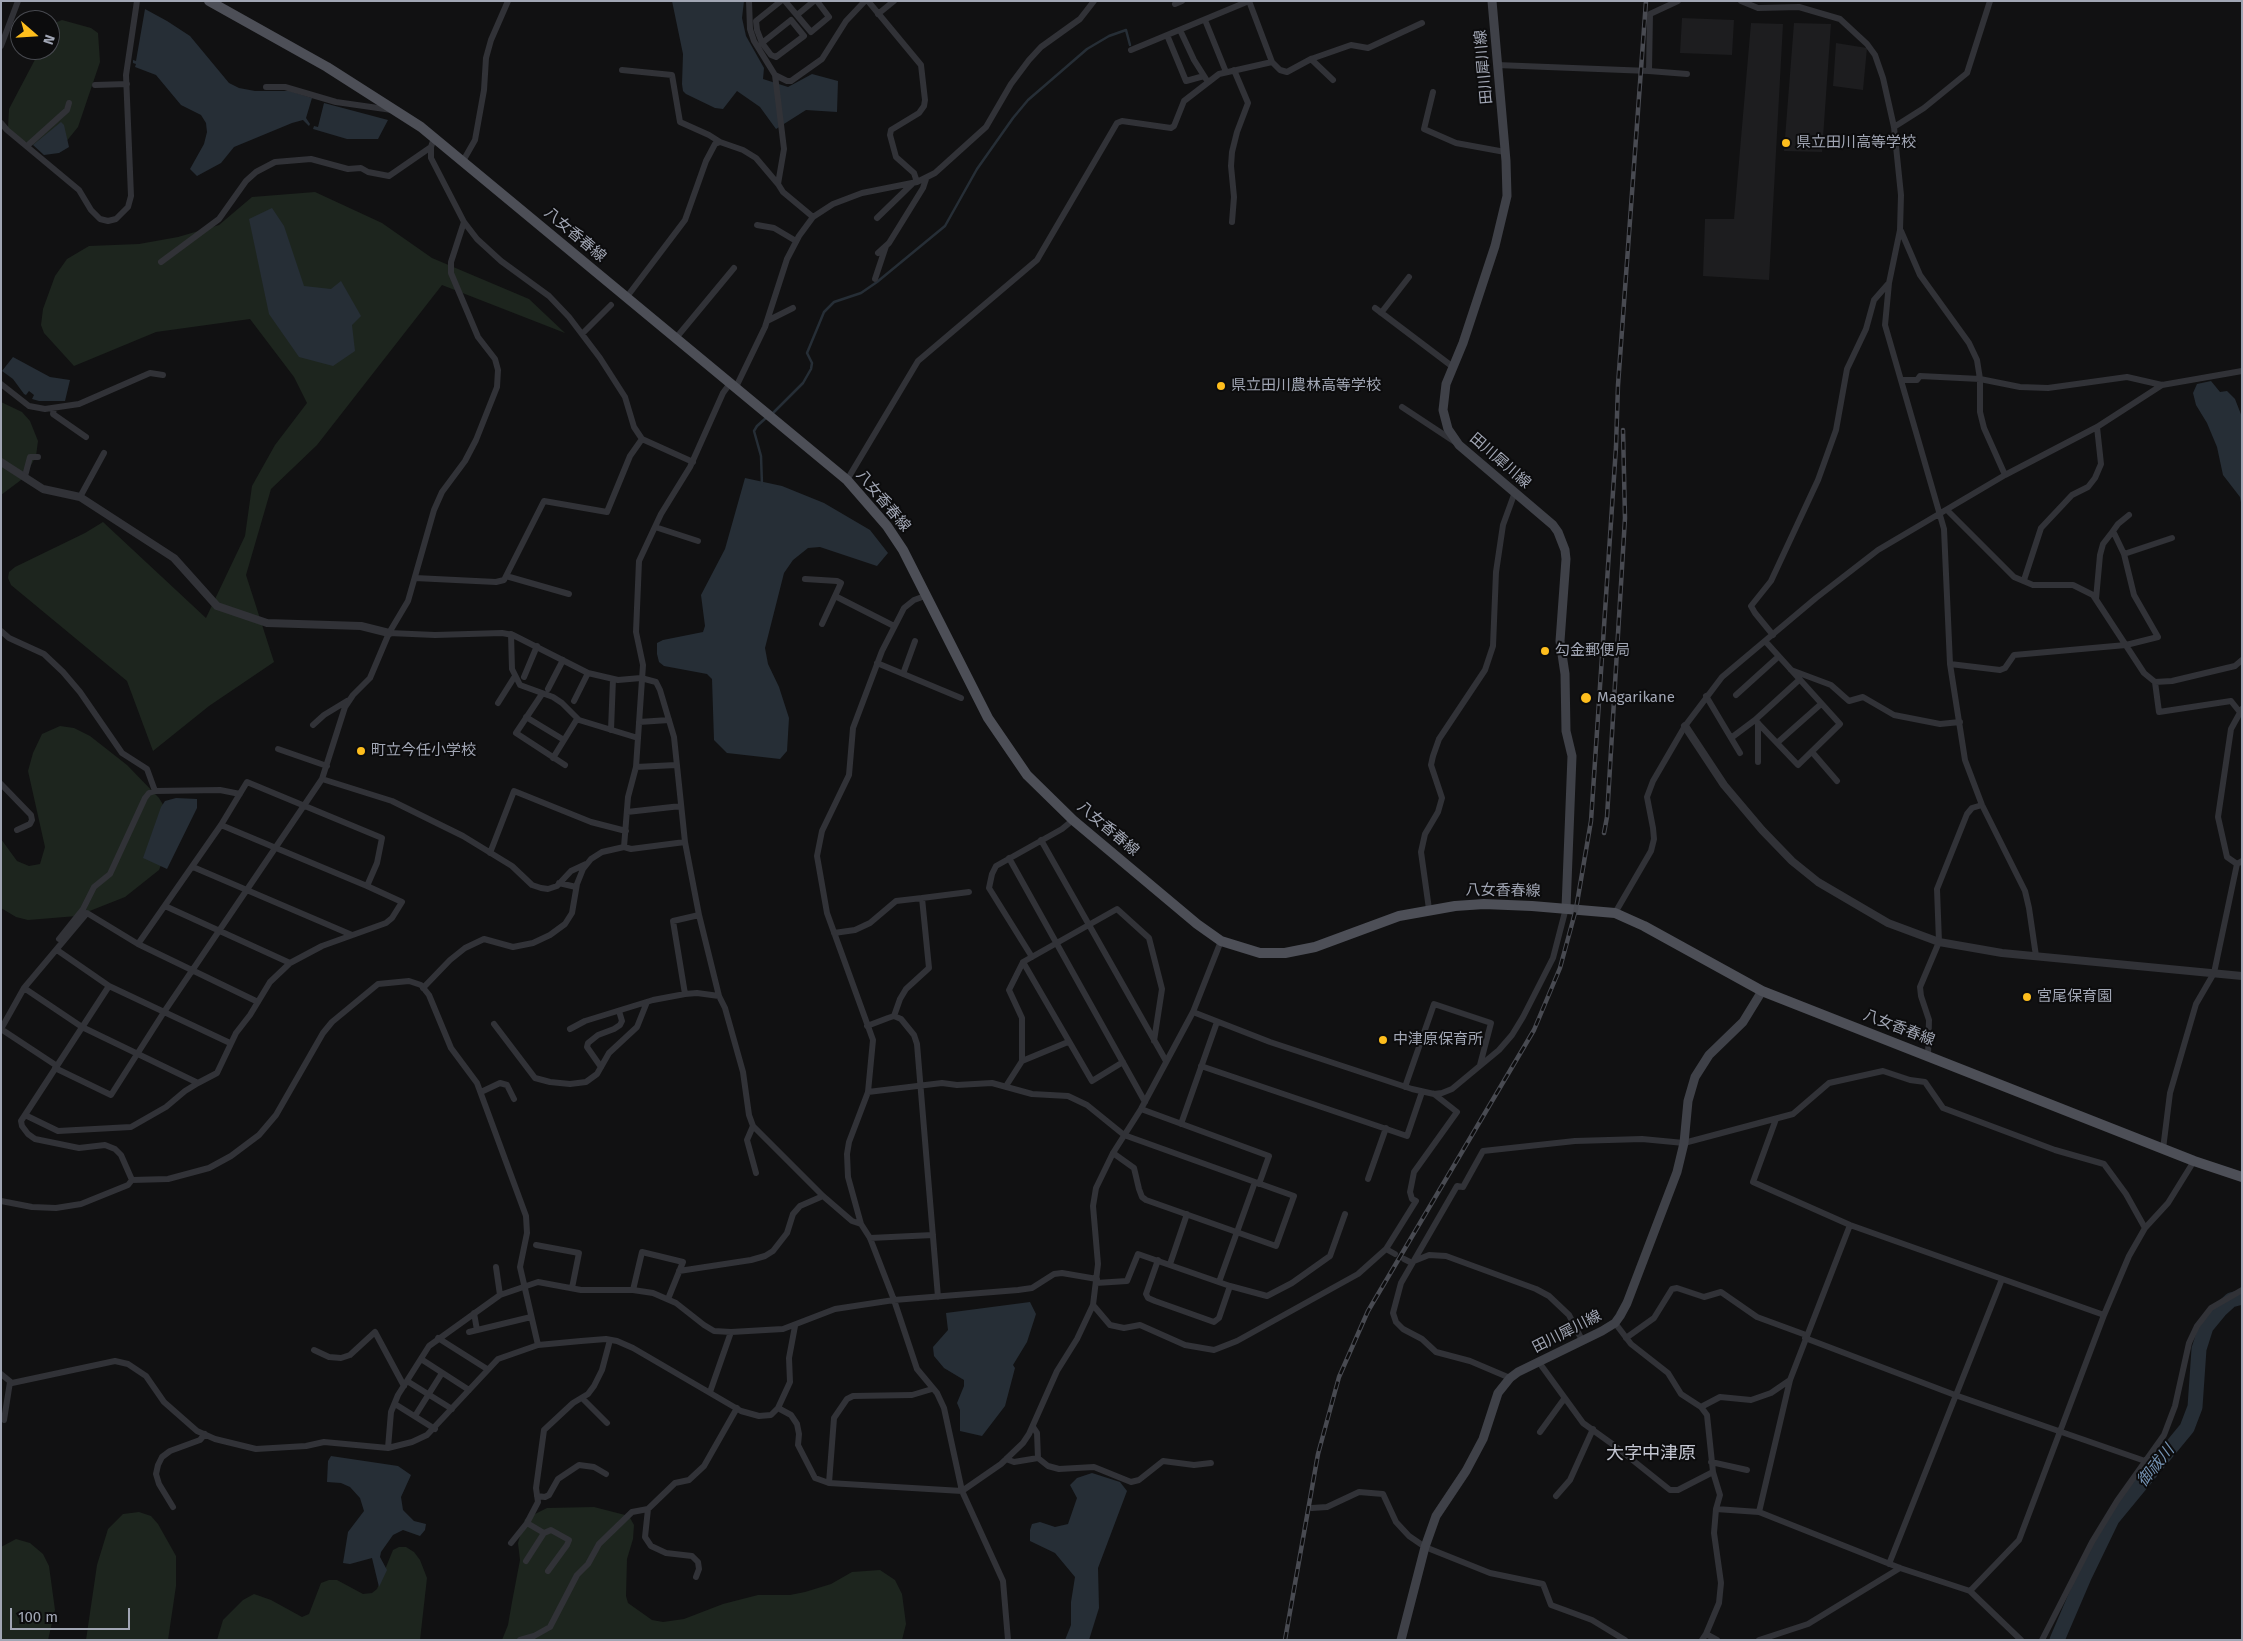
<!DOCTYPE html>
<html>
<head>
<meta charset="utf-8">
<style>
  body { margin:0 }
  #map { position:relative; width:2243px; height:1641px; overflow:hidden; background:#111112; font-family:"Fira Sans",sans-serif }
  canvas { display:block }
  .frame { position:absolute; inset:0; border:2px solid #a1a6b4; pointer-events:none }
  .north { position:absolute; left:10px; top:10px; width:50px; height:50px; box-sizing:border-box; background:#0c0c0d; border:1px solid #484a50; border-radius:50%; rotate:109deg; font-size:14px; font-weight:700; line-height:20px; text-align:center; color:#a1a6b4 }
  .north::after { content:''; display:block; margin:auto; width:18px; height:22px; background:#febe1d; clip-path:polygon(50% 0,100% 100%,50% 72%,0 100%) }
  .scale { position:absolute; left:10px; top:1608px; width:120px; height:22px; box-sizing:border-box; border:2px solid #a1a6b4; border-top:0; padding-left:6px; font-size:15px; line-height:18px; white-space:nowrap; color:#a1a6b4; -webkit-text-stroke:4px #0c0c0d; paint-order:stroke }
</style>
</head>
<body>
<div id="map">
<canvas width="2243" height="1641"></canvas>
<div class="frame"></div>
<div class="north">N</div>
<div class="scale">100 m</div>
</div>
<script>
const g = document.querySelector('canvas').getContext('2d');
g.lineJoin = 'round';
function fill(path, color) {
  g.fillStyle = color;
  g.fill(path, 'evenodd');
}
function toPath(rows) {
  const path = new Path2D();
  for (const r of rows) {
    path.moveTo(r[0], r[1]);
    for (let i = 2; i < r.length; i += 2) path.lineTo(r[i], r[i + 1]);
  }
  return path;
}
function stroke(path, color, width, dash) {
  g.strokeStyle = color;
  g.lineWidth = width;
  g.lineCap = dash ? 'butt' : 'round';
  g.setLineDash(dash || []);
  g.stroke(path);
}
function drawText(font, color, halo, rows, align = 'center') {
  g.font = font + ' "Fira Sans","Noto Sans JP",sans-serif';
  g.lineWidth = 4;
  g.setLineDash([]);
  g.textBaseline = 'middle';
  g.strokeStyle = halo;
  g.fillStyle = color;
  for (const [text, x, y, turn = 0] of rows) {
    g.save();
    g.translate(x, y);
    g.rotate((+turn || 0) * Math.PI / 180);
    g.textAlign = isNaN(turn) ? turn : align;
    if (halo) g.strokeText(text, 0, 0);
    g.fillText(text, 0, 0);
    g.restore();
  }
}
fill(toPath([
  [1682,18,1734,20,1732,55,1680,53],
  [1751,23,1783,24,1769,280,1703,276,1705,219,1734,219],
  [1794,23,1831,24,1822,152,1784,151],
  [1836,43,1867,48,1863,90,1833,86]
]), '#1d1d1f');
fill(toPath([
  [62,20,91,28,98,33,100,62,78,127,61,148,41,148,14,137,8,128,9,109,40,50,50,50,50,30,57,22],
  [315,192,382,223,432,258,529,299,565,333,442,285,317,445,271,489,246,575,274,662,209,706,153,751,127,681,11,585,8,578,9,572,15,567,85,533,103,522,206,618,245,536,252,486,275,445,307,403,294,377,250,319,156,332,74,366,44,333,41,325,43,309,55,276,67,259,89,246,139,244,178,237,219,225,252,197],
  [1,402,22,412,30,421,38,441,36,456,29,469,21,480,1,495],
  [60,726,74,728,90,736,127,765,159,798,165,808,164,858,159,870,125,897,77,916,28,920,16,917,1,908,1,839,17,861,29,866,40,864,45,847,28,771,33,753,42,734],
  [594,1507,629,1516,634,1525,633,1539,627,1559,626,1596,628,1603,652,1620,663,1622,684,1619,723,1604,758,1595,790,1595,805,1592,831,1584,852,1572,880,1570,895,1580,902,1594,906,1624,902,1640,502,1640,508,1625,512,1602,520,1560,518,1543,525,1519,547,1508],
  [139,1512,151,1516,158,1524,176,1556,176,1586,168,1640,86,1640,97,1565,108,1529,123,1514],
  [16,1539,30,1543,43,1554,49,1566,55,1610,48,1640,1,1640,1,1547],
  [399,1547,406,1547,414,1552,420,1560,427,1578,420,1640,217,1640,223,1620,243,1600,254,1594,271,1600,302,1617,309,1614,321,1583,329,1580,337,1580,363,1594,372,1593,377,1589,393,1550]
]), '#1d251e');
fill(toPath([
  [672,1,744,1,742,18,746,36,764,68,763,79,788,87,812,74,838,81,837,112,806,110,776,129,760,107,737,91,723,109,715,108,686,94,683,91,682,84,683,54],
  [145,9,167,21,190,36,229,83,239,88,255,91,290,91,312,98,306,118,310,124,309,126,303,120,292,123,234,147,221,163,197,176,190,169,204,144,207,132,206,123,201,115,181,105,156,75,135,67,136,64,133,63,133,60,136,61],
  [324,103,388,120,378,139,347,139,313,129,314,126,318,127],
  [61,122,64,125,69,147,59,153,44,155,33,145],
  [272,208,284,226,304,286,331,289,341,281,361,316,352,325,355,351,333,366,299,357,269,314,249,219],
  [13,357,50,377,70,380,65,401,39,401,32,399,34,395,29,391,26,395,24,394,13,379,2,371],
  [2211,381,2220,392,2227,391,2235,399,2242,417,2242,508,2240,497,2223,475,2217,447,2207,423,2196,405,2193,393,2197,384],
  [745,478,782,486,824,503,870,530,888,553,877,566,820,547,808,548,793,560,784,573,765,648,768,664,779,687,789,718,787,751,780,759,727,753,714,740,712,679,707,674,664,666,659,662,657,654,657,643,663,640,703,632,705,626,701,595,725,549],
  [176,798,197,799,197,808,167,869,143,858,161,807,165,801],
  [1030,1302,1036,1314,1027,1342,1013,1365,1015,1368,1005,1406,982,1436,960,1431,960,1410,957,1403,964,1386,964,1380,944,1368,934,1356,933,1347,948,1330,946,1313],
  [331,1456,398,1466,411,1475,401,1497,403,1510,414,1521,426,1524,425,1530,420,1536,403,1530,393,1535,381,1552,380,1557,387,1570,379,1587,372,1558,350,1564,343,1563,348,1532,364,1511,360,1498,350,1487,341,1483,327,1482,328,1461],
  [1092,1473,1120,1482,1127,1491,1098,1568,1099,1608,1089,1640,1065,1640,1071,1625,1071,1602,1075,1577,1055,1553,1030,1541,1030,1530,1032,1524,1040,1522,1055,1527,1068,1524,1077,1498,1070,1485,1077,1478]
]), '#262e36');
stroke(toPath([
  [772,414,803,383,811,369,812,363,807,353,824,312,834,302,861,293,877,282,945,226,977,169,1013,118,1028,100,1087,49,1109,36,1126,30,1130,45],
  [762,485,761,456,754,431,757,426,767,417]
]), '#262e36', 2.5);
stroke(toPath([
  [2057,1640,2084,1577,2112,1519,2187,1428,2195,1407,2199,1349,2206,1327,2220,1310,2231,1300,2242,1297]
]), '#262e36', 15);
stroke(toPath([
  [749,1,750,29,754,41,775,75,784,149,778,184,783,192,813,217],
  [785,1,811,32,829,17,817,1],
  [868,1,921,65,925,100,924,106,919,113,891,130,890,135,896,157,914,173,917,182],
  [1741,1,1758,8,1799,7,1840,19,1867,44,1875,55,1883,78,1894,127,1901,195,1900,230,1889,283,1885,325,1944,529,1950,664,1965,760,1982,805,2025,891,2029,908,2036,956],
  [1175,4,1182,1],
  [878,14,894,1],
  [797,15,814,1],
  [1205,20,1226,72],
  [1180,30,1194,60,1206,79],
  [1167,35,1186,81,1204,76],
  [762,43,791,20,804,36,776,57,771,55,762,43,757,30,756,21,781,1],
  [1,46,18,1],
  [1131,50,1249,1,1272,62,1280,70,1287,72,1311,59,1351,45,1368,48,1422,23],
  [1311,59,1333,80],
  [1497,65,1649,71,1687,74],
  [622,70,672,75,680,122,709,135,720,142],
  [1649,71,1650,14,1678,1],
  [775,75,787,81,791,81,822,59,846,21,865,1],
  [95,85,127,84],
  [266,87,285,87,336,102,392,110],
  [1433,92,1424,129,1456,143,1505,152],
  [1,123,7,130,79,190,91,210,100,219,108,221,116,219,128,207,131,196,126,75,137,1],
  [1894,127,1924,108,1967,73,1990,1],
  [27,146,67,110,69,103],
  [463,161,475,140,484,90,486,58,491,40,508,1],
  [877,218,913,183],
  [464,222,477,239,501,261,549,296,569,317,600,358,625,397,634,427,642,439,693,462],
  [1232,222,1234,197,1231,166,1232,152,1237,132,1248,103,1234,70],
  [757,225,774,228,796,241],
  [1901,231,1920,275,1969,343,1977,360,1980,379,1980,412,1984,428,2005,475],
  [878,253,889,243,923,188,926,179],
  [161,262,219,219,246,181,256,172,275,162,311,159,348,169,361,168,368,172,389,176,431,147],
  [875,279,886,246],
  [626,298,685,220,706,161,715,144,720,142,743,150,756,158,778,184],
  [1375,308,1453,367],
  [1381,313,1409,277],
  [767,321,793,308],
  [582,334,611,305],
  [676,338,734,268],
  [1902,380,1917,380,1920,376,1980,379,2020,387,2048,388,2127,377,2162,385,2242,371],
  [1,384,29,406,45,409,79,404,150,373,163,375],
  [736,387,765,327,787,259,799,236,813,217,833,204,862,193,917,182,935,173,986,127,1011,84,1029,60,1041,47,1080,19,1094,1],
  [1402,407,1455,442],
  [54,408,53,414,86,437],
  [25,476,30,457,38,457],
  [847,480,918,361,1037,260,1117,123,1122,121,1171,128,1174,126,1184,101,1219,74,1272,62],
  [80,497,104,453],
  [1947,510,2014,577,2033,585,2073,585,2093,595,2144,673,2155,682,2172,681,2235,666,2242,660],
  [655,527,698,541],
  [2124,554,2172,538],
  [506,576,569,594],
  [415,578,496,582,504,580,544,501,607,512,630,456,642,439],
  [805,579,837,581,841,583,835,596],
  [2024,580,2041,528,2072,495,2088,487,2095,478,2101,464,2097,427],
  [925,596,914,600,904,608,882,651,853,728,849,775,822,831,817,856,827,913,873,1040,868,1092,849,1142,847,1154,848,1177,861,1224,870,1238,894,1300,917,1369,937,1393,944,1408,962,1491,1003,1581,1008,1640],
  [2096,599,2100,555,2103,544,2113,531],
  [822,624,835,596,894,626],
  [1,631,9,638,44,654,63,672,80,692,122,753,147,769,155,791],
  [389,633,435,635,502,633,513,635,588,673,618,680,641,678,656,682,660,690,674,737,685,842,699,915,719,996,725,1008,743,1072,749,1115,753,1126,823,1196,852,1221,861,1224],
  [511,634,512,669,520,685,553,697,562,703,579,720,638,738],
  [1773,635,1755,613,1751,606,1771,581,1818,480,1836,430,1847,369,1866,329,1874,300,1888,284],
  [1766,642,1840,724,1798,765,1755,720,1799,680],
  [877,663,961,698],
  [1950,664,2000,670,2005,668,2014,655,2126,645,2158,637,2134,595,2124,554,2113,531,2118,524,2129,515],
  [1791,670,1831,685,1849,701,1863,697,1894,715,1940,724,1960,722],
  [903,674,915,641],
  [524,677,537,646],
  [2155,682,2159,712,2231,701,2239,711],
  [548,689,563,660],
  [542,694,516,733,565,765],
  [1736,695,1778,657],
  [1706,696,1740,753],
  [574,701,588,673],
  [498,703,515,676],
  [526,717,564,740],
  [639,722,669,720],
  [1758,723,1758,762],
  [313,725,324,715,347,701],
  [611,730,613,679],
  [1731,738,1755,720],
  [1777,743,1821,704],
  [278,749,327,766],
  [1812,752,1837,781],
  [553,758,577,719],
  [636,767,676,765],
  [322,779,392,801,463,836,512,866,532,885,541,888,548,889,557,886,571,871,586,864],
  [1,784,31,815,32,820,30,824,17,830],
  [627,812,681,806],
  [221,825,367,886,377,863,382,838,247,782,221,825,138,944,258,1002],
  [1041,840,1166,1061],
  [624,847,628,797,636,767,643,665,636,632,639,561,661,514,690,467,723,393,731,382],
  [490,853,514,791,591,822,626,831],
  [1009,858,1145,1102],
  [2237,864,2227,857,2218,817,2231,729,2242,709],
  [193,867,352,935],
  [559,883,576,887],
  [922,898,969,892],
  [165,906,290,963],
  [1429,909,1421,852,1425,834,1438,812,1442,798,1431,765,1433,756,1439,739,1485,670,1493,646,1496,572,1503,525,1515,492],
  [1615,913,1651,851,1654,839,1653,828,1647,797,1653,781,1685,726,1722,677,1816,598,1878,550,2005,475,2097,427,2162,385],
  [699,915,673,921,685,994,697,993,719,996],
  [834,933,855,930,870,923,896,901,922,898,929,968,906,989,900,999,894,1016],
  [59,939,83,909,94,887,110,874,145,798,149,793,155,791,220,790,240,794],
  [1221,941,1193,1012,1141,1109,1113,1153,1096,1188,1093,1206,1098,1264,1093,1305,1110,1325,1124,1328,1140,1325,1185,1345,1214,1350,1237,1341,1358,1274,1386,1249,1395,1254],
  [57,950,109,986,230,1043],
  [1032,957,989,888,992,874,996,866,1062,829,1073,820],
  [1023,962,1092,1081,1123,1062],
  [109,986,21,1121,22,1126,28,1134,35,1139,79,1148,105,1145,115,1149,121,1155,132,1180],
  [24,988,82,1027,198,1083,217,1073,236,1033,250,1015,270,982,290,963,322,946,386,923,392,918,402,902,367,886],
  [423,988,450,960,465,948,484,939,513,947,533,943,550,935,565,924,572,913,577,884,583,869,591,859,602,852,624,847,631,849,685,842],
  [1193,1012,1270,1042,1412,1089,1434,1094,1442,1093,1452,1089,1499,1050,1512,1035,1523,1017,1553,958,1566,908],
  [494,1024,535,1078,550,1082,570,1084,586,1082,597,1074,609,1053,637,1027,647,1002],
  [867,1026,888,1018,894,1016,901,1019,914,1035,917,1044,938,1297],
  [570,1029,585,1021,653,1000,685,994],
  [1928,1055,1929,1020,1921,996,1920,987,1939,942,1937,889,1967,814,1972,808,1982,805],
  [1022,1061,1068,1042],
  [57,1066,1,1029,24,988,87,913,138,944],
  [1201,1066,1407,1136,1422,1092],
  [601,1067,587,1047,588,1043,598,1035,614,1029,620,1025,622,1021,619,1011],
  [55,1068,111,1095,164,1012,322,779,345,707,353,695,370,678,389,633,408,601,434,510,442,492,465,461,476,440,497,387,498,370,495,359,478,337,451,273,451,262,464,222,431,158,431,147,434,138],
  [1006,1086,1022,1061,1022,1018,1009,990,1023,962,1117,909,1149,938,1162,989,1154,1041],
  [1405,1087,1434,1004,1491,1023,1480,1065],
  [481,1092,500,1083,507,1085,514,1099],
  [868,1092,942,1083,957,1085,992,1083,1032,1094,1068,1096,1087,1105,1124,1135,1294,1196,1276,1246,1146,1200,1142,1197,1139,1189,1134,1168,1113,1153],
  [1141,1109,1269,1156,1259,1184],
  [25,1115,58,1131,131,1127,166,1107,185,1091,198,1083],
  [1776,1119,1753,1182,1850,1225,2104,1315],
  [1181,1124,1217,1022],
  [753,1126,747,1140,756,1173],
  [2163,1149,2170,1093,2196,1004,2214,973,2237,864,2242,861],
  [1368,1179,1386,1128],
  [1,1201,32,1207,56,1208,81,1204,128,1185,132,1180,168,1179,209,1168,231,1156,259,1135,276,1115,323,1033,332,1022,378,984,409,981,421,985,429,995,451,1048,477,1083,526,1216,527,1233,520,1267,538,1345],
  [870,1238,933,1235],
  [536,1245,579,1253,572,1288],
  [1386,1249,1416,1201,1412,1199,1410,1192,1414,1172,1457,1112,1434,1094],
  [1404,1259,1412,1263],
  [1158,1260,1146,1294,1148,1298,1155,1301,1214,1322,1219,1318,1230,1286],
  [1414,1261,1429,1255,1446,1256,1536,1289,1549,1296,1569,1315,1582,1340],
  [1170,1264,1187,1214],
  [496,1267,500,1295],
  [679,1271,751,1260,765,1256,773,1251,787,1233,793,1214,800,1206,823,1196],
  [1219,1282,1255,1182],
  [1096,1283,1127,1281,1138,1254,1230,1286,1267,1296,1292,1283,1330,1256,1345,1214],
  [633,1290,642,1252,683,1262,668,1299],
  [474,1313,477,1330],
  [1615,1323,1631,1344,1668,1373,1681,1394,1701,1407,1707,1415,1713,1472,1720,1495,1716,1509,1714,1533,1721,1583,1719,1603,1706,1634,1702,1640],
  [469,1332,531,1317],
  [438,1338,487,1369],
  [1626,1338,1654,1318,1672,1289,1677,1288,1704,1297,1721,1292,1757,1317,1806,1335],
  [1805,1338,1955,1395,2145,1461],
  [314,1350,329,1357,341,1358,350,1355,375,1332,404,1386],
  [421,1359,469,1390],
  [1538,1361,1583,1423,1615,1446,1670,1490,1678,1490,1713,1472],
  [1,1374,12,1383,115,1361,128,1364,146,1376,164,1402,197,1431,215,1439,256,1449,306,1446,324,1442,388,1448,412,1442,427,1435,498,1359,538,1345,581,1341,606,1339,617,1341,633,1348,741,1411,759,1416,771,1415,778,1408,790,1382,789,1358,795,1326],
  [1510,1378,1470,1361,1436,1352,1422,1339,1403,1329,1396,1322,1393,1313,1401,1283,1457,1186,1463,1187,1483,1151,1575,1141,1642,1139,1684,1143,1793,1114,1829,1083,1883,1071,1910,1080,1925,1082,1943,1108,2055,1150,2104,1164,2126,1194,2145,1228],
  [407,1381,452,1409],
  [710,1392,731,1332],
  [582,1398,607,1423],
  [395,1404,435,1429],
  [1701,1407,1720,1397,1751,1400,1771,1393,1790,1380],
  [778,1408,791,1415,797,1424,799,1434,798,1445,815,1478,829,1483,962,1491,1001,1464,1023,1443,1029,1434,1057,1371,1077,1339,1093,1305],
  [415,1416,442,1373],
  [4,1420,10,1382],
  [1033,1427,1037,1433,1038,1458],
  [1540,1432,1564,1399],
  [388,1448,391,1412,398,1395,429,1346,500,1295,538,1282,581,1290,633,1290,653,1293,676,1303,704,1325,714,1331,731,1332,783,1329,835,1309,894,1300,1018,1290,1032,1288,1054,1274,1062,1273,1097,1279],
  [1006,1459,1014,1462,1038,1458,1048,1466,1059,1469,1094,1467,1131,1482,1139,1480,1163,1461,1194,1465,1211,1463],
  [1711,1462,1747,1470],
  [829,1483,834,1418,847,1399,853,1396,912,1395,932,1389],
  [537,1496,545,1497,549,1495,558,1479,579,1465,594,1467,606,1474],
  [1556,1496,1570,1480,1593,1429],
  [173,1507,159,1484,156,1474,158,1465,162,1457,170,1451,200,1440,205,1434],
  [1312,1508,1327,1507,1359,1492,1383,1494,1396,1522,1409,1536,1425,1547,1490,1573,1543,1584,1551,1605,1592,1620,1625,1640],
  [1716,1509,1759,1512,1900,1568,1970,1591,2021,1640],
  [1759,1512,1790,1380,1850,1225],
  [527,1523,544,1533,551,1530,569,1540,567,1545,548,1571],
  [511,1543,527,1523,538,1502,536,1488,544,1430,573,1403,588,1394,594,1386,602,1370,610,1340],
  [526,1561,544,1533],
  [1889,1564,2002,1279],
  [696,1577,699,1569,698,1562,692,1556,666,1553,651,1546,645,1537,648,1509,675,1483,689,1480,704,1466,737,1408],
  [1970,1591,2019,1540,2104,1315,2129,1256,2145,1228,2168,1203,2194,1161],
  [1706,1634,1717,1640],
  [520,1640,534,1636,550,1627,577,1575,588,1564,599,1544,632,1512,648,1509],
  [1759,1640,1808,1624,1900,1568],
  [2042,1640,2092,1542,2117,1501,2164,1435,2175,1406,2189,1343,2197,1326,2211,1308,2242,1290]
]), '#313237', 6);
stroke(toPath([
  [1,462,43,489,80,497,174,558,217,606,267,623,361,626,389,633],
  [1685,726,1724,785,1762,830,1792,861,1818,882,1888,923,1939,942,2002,953,2242,976]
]), '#313237', 8);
stroke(toPath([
  [1492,1,1506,161,1507,196,1495,246,1463,343,1446,384,1443,410,1448,429,1459,445,1553,525,1558,532,1565,550,1566,559,1560,641,1565,674,1566,731,1572,756,1566,908],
  [1401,1640,1425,1547,1436,1516,1466,1471,1483,1439,1498,1393,1510,1378,1518,1372,1602,1331,1615,1323,1620,1316,1627,1303,1677,1172,1684,1143,1688,1101,1695,1077,1709,1055,1743,1022,1762,991]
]), '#3f4148', 9);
stroke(toPath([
  [209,1,327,67,421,127,847,480,887,526,903,550,988,718,1027,775,1073,820,1197,924,1221,941,1260,953,1285,953,1315,947,1399,916,1455,906,1484,904,1532,906,1615,913,1644,926,1762,991,2194,1161,2242,1177]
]), '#4d4f57', 10);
const rail = toPath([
  [1604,833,1607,817,1625,518,1623,430],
  [1285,1640,1318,1454,1339,1377,1368,1311,1534,1030,1560,968,1576,909,1591,821,1616,447,1618,385,1646,1]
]);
stroke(rail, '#484a51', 4.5);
stroke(rail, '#0c0c0d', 2.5, [8]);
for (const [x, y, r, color] of [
  [1786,143,5,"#febe1d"],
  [1221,386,5,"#febe1d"],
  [1545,651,5,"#febe1d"],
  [1586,698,6,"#febe1d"],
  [361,751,5,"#febe1d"],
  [2027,997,5,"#febe1d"],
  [1383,1040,5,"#febe1d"]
]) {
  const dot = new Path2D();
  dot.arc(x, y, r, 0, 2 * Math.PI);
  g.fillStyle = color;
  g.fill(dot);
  stroke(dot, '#0c0c0d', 2);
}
drawText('15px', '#a1a6b4', '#0c0c0d', [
  ["田川犀川線",1484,67,-95],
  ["八女香春線",575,235,40],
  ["田川犀川線",1500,461,41],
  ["八女香春線",883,501,50],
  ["八女香春線",1108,829,40],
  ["八女香春線",1503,891,1],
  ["八女香春線",1899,1028,21],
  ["田川犀川線",1567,1332,-27]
]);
drawText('15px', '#a1a6b4', '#0c0c0d', [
  ["県立田川高等学校",1796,143],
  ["県立田川農林高等学校",1231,386],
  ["勾金郵便局",1555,651],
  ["Magarikane",1597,698],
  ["町立今任小学校",371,751],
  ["宮尾保育園",2037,997],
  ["中津原保育所",1393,1040]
], 'left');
drawText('italic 16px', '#7492b2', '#0c0c0d', [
  ["御祓川",2156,1466,-51]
]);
drawText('18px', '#c2c5d0', '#0c0c0d', [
  ["大字中津原",1651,1454]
]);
</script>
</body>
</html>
